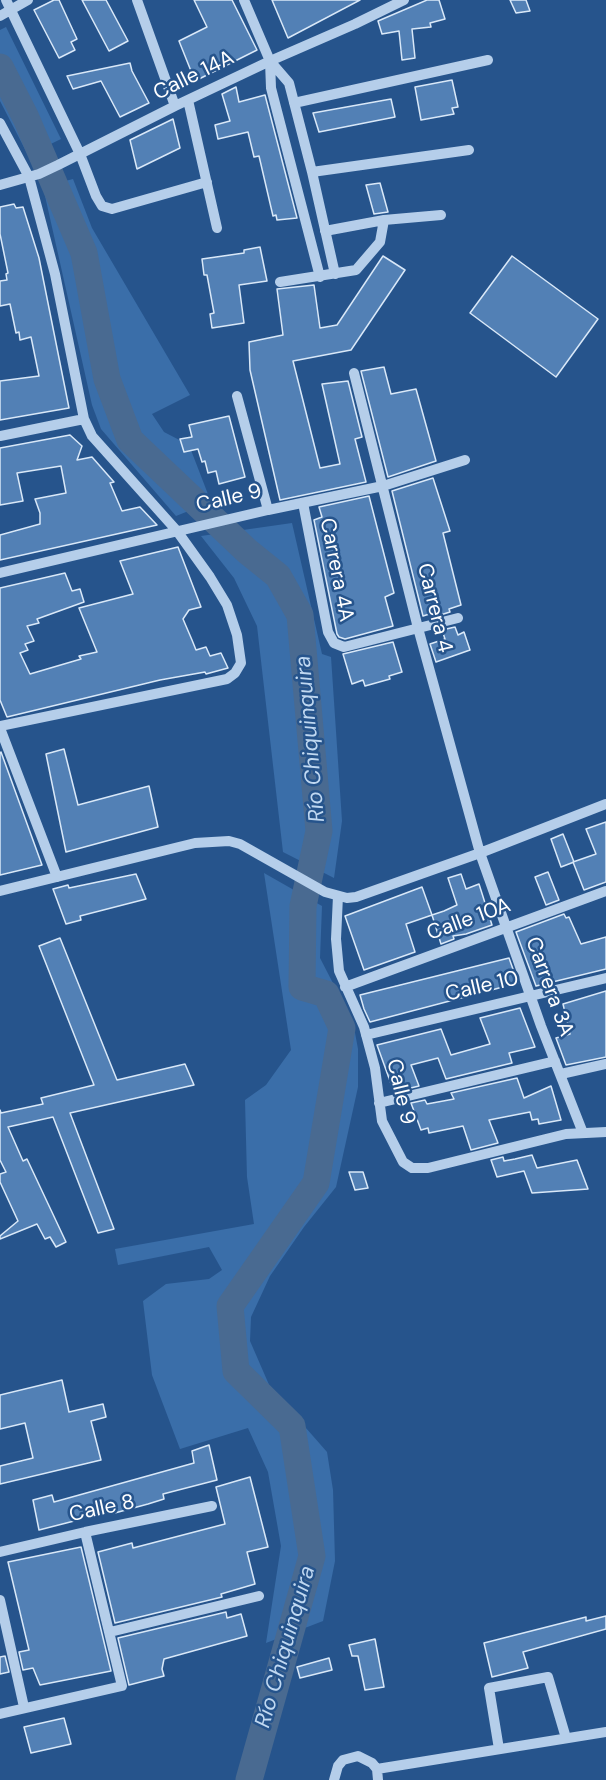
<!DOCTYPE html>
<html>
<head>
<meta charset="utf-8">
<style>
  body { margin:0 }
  canvas { display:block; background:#26548c }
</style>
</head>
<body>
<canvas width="606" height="1780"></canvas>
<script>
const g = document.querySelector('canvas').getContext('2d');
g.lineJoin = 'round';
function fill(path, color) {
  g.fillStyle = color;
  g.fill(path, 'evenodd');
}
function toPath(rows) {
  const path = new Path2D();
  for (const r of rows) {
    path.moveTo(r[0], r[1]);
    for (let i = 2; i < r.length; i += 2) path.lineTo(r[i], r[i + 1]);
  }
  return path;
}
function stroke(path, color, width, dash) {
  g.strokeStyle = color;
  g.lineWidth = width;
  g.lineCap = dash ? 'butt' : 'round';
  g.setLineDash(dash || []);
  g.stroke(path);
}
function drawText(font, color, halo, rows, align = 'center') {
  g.font = font + ' "DM Sans",sans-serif';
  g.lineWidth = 5;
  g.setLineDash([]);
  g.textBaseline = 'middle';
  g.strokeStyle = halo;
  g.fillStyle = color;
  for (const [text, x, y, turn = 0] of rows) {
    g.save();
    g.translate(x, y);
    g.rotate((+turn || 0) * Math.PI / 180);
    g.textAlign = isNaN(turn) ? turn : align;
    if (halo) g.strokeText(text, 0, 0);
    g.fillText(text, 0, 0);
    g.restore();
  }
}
fill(toPath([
  [6,27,61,139,28,155,0,101,0,30],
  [73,179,92,228,190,395,152,414,164,432,189,445,211,502,176,516,101,429,92,405,43,187],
  [292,523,322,654,331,657,342,821,334,878,283,852,257,626,234,578,201,536],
  [264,873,322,906,320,958,353,1022,358,1049,358,1087,336,1187,304,1227,270,1276,251,1317,250,1341,270,1387,327,1452,333,1490,335,1561,323,1621,266,1643,281,1546,268,1472,248,1428,180,1449,152,1375,143,1301,166,1284,209,1279,222,1270,209,1247,118,1265,115,1249,254,1224,247,1177,245,1100,266,1085,291,1050]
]), '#3a6ea9');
stroke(toPath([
  [0,67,26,118,84,253,107,379,130,440,247,551,278,576,300,615,319,831,303,906,302,987,326,994,342,1028,316,1183,230,1306,236,1371,292,1426,312,1556,249,1780]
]), '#496a91', 27);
const building = toPath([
  [54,0,59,0,77,39,71,42,75,50,59,58,34,10,54,0],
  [82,0,106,0,128,41,109,51,82,0],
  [194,0,232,0,257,50,195,81,179,41,207,27,194,0],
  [272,0,360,0,288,38,272,0],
  [427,0,439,0,445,19,430,23,431,27,412,29,415,58,402,60,399,31,382,34,378,21,427,0],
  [510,0,526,0,530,11,516,13,510,0],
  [130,63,132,71,149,103,120,117,101,81,73,89,67,76,130,63],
  [452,80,458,107,452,108,454,114,421,120,415,87,452,80],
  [236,87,239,102,265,95,297,218,277,220,276,215,273,216,259,156,254,157,248,132,218,139,215,125,230,121,222,94,236,87],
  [391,99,395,117,319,132,313,113,391,99],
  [173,119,180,148,137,169,130,140,173,119],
  [380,183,388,212,374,214,366,185,380,183],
  [14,204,16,208,23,207,39,258,69,408,0,420,0,381,39,376,31,337,20,340,19,332,16,333,10,304,0,306,0,281,7,280,6,274,8,273,0,234,0,207,14,204],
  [260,247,267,281,239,285,244,323,212,328,210,314,214,313,207,275,204,275,202,259,244,253,244,250,260,247],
  [383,256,405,270,351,350,293,361,320,468,340,464,322,384,348,381,362,437,355,439,366,482,280,500,250,370,249,342,283,335,277,289,314,285,320,328,337,325,383,256],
  [512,256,598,319,556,377,470,313,512,256],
  [384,367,391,394,416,389,436,461,388,477,361,371,384,367],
  [229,416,245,477,219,484,216,471,208,473,205,461,202,462,198,449,184,452,180,439,192,437,189,425,229,416],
  [70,435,82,446,77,460,92,457,114,482,110,483,122,511,140,507,157,525,0,560,0,535,40,524,40,513,35,499,66,493,61,466,17,473,23,501,0,505,0,448,70,435],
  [433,478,450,531,443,533,461,605,449,609,450,612,437,616,436,612,423,616,392,491,433,478],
  [369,496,394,593,385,597,393,626,345,639,339,637,337,634,314,520,322,517,319,507,369,496],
  [178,547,201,607,189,610,183,619,192,640,196,650,206,647,210,656,221,653,228,668,206,674,205,672,160,680,7,717,0,700,0,588,65,573,72,591,80,589,84,602,37,619,39,623,27,626,34,641,25,644,28,650,20,653,30,674,81,659,79,656,97,652,79,608,133,594,120,561,178,547],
  [455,627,458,635,464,632,470,650,436,662,430,644,445,639,442,630,455,627],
  [393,642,402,672,389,676,390,679,365,686,363,680,352,684,343,654,393,642],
  [64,749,78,805,149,786,158,827,66,852,46,754,64,749],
  [1,752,42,865,0,875,0,753,1,752],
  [606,822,606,882,584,890,573,862,596,854,586,829,606,822],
  [563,834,574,862,561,867,551,839,563,834],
  [548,872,559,900,546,905,535,877,548,872],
  [136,874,146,899,80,916,81,920,66,924,53,889,68,885,69,888,136,874],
  [461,874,466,889,479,884,492,925,466,934,453,936,454,939,441,944,432,915,406,924,415,952,364,970,345,916,422,887,432,915,444,911,457,905,448,878,461,874],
  [564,914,566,918,569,917,581,944,606,937,606,969,536,986,516,932,564,914],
  [60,938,117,1080,185,1064,194,1085,70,1113,114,1229,98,1233,53,1117,8,1127,23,1161,27,1159,66,1242,56,1247,50,1237,45,1239,37,1224,0,1239,0,1236,18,1221,0,1182,0,1174,6,1172,0,1160,0,1110,1,1113,43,1104,41,1098,94,1085,39,946,60,938],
  [509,958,518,983,370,1022,364,1009,360,995,509,958],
  [606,991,606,1057,566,1065,556,1038,570,1034,563,1004,606,991],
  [520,1008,535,1047,509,1053,512,1063,446,1079,438,1058,411,1065,419,1086,394,1092,377,1045,441,1029,451,1055,490,1044,480,1018,520,1008],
  [517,1078,524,1098,551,1086,561,1120,539,1124,538,1119,532,1120,530,1112,489,1120,498,1143,471,1150,463,1126,429,1133,428,1128,421,1130,411,1103,425,1100,427,1104,454,1099,451,1093,517,1078],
  [532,1155,537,1168,577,1160,588,1189,532,1193,524,1171,497,1177,491,1160,503,1157,504,1161,515,1159,532,1155],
  [349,1172,363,1172,368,1188,355,1190,349,1172],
  [62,1380,69,1412,103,1404,106,1417,91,1421,101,1460,0,1484,0,1466,33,1458,25,1423,0,1429,0,1395,62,1380],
  [209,1445,217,1480,163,1494,164,1499,148,1504,111,1514,111,1509,77,1517,78,1520,39,1530,33,1500,52,1495,54,1502,194,1463,192,1451,209,1445],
  [250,1477,268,1547,247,1552,255,1584,221,1594,222,1597,115,1623,98,1552,132,1543,133,1548,225,1524,216,1487,250,1477],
  [81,1547,111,1671,40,1685,33,1668,23,1670,19,1652,29,1650,8,1562,81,1547],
  [226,1612,227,1618,241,1614,247,1636,164,1659,162,1669,164,1676,129,1685,118,1638,226,1612],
  [606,1616,606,1629,523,1652,528,1668,492,1677,484,1643,586,1617,586,1621,606,1616],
  [375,1639,384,1687,365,1690,358,1656,352,1656,349,1645,375,1639],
  [5,1656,9,1672,0,1674,0,1657,5,1656],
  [329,1658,332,1670,300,1678,297,1667,329,1658],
  [64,1718,71,1744,31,1753,24,1727,64,1718]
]);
fill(building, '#5280b5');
stroke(building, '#d9e8f8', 1.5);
stroke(toPath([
  [6,0,80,154,96,196,102,206,112,209,207,182],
  [137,0,175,106],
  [244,0,270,61,271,88,320,277],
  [0,16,28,0],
  [270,61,289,83,312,172,335,274],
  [188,100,217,228],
  [294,103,488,60],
  [0,123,29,177,55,274,84,419,92,436,177,531,210,577,227,605,237,635,241,663,235,673,227,679,0,726],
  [312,172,469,150],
  [0,185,39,174,58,165,175,106,270,61,355,24,404,0],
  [325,231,384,220,441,215],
  [280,282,356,270,380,242,384,220],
  [354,373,418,628,480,853,541,1026,583,1133],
  [237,396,268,510],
  [0,436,84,419],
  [303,503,328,632,334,643,344,647,458,618],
  [0,573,268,510,383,486,465,460],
  [0,728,57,877],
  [0,891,195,843,229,841,240,844,325,892,347,898,356,897,480,853,606,804],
  [338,896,336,939,339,971,364,1027,375,1068,382,1121,403,1162,412,1168,428,1168,566,1134,606,1132],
  [345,987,606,891],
  [366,1035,606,978],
  [561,1074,606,1064],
  [379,1103,555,1061],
  [0,1552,85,1532,212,1506],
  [0,1600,24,1707],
  [110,1632,259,1596],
  [0,1714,122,1686,85,1532],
  [499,1749,489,1688,548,1677,566,1738],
  [377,1769,606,1732],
  [334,1780,338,1766,343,1760,358,1756,372,1763,377,1769,378,1780]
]), '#b5ceea', 10);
drawText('21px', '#fff', '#26548c', [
  ["Calle 14A",194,76,-26],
  ["Calle 9",229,499,-13],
  ["Carrera 4A",336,570,79],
  ["Carrera 4",434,608,76],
  ["Calle 10A",469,920,-20],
  ["Calle 10",482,987,-13],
  ["Carrera 3A",549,987,70],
  ["Calle 9",400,1092,77],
  ["Calle 8",102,1509,-12]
]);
drawText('italic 22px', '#c0d8f1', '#26548c', [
  ["Río Chiquinquira",311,739,-95],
  ["Río Chiquinquira",286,1647,-74]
]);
</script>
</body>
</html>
